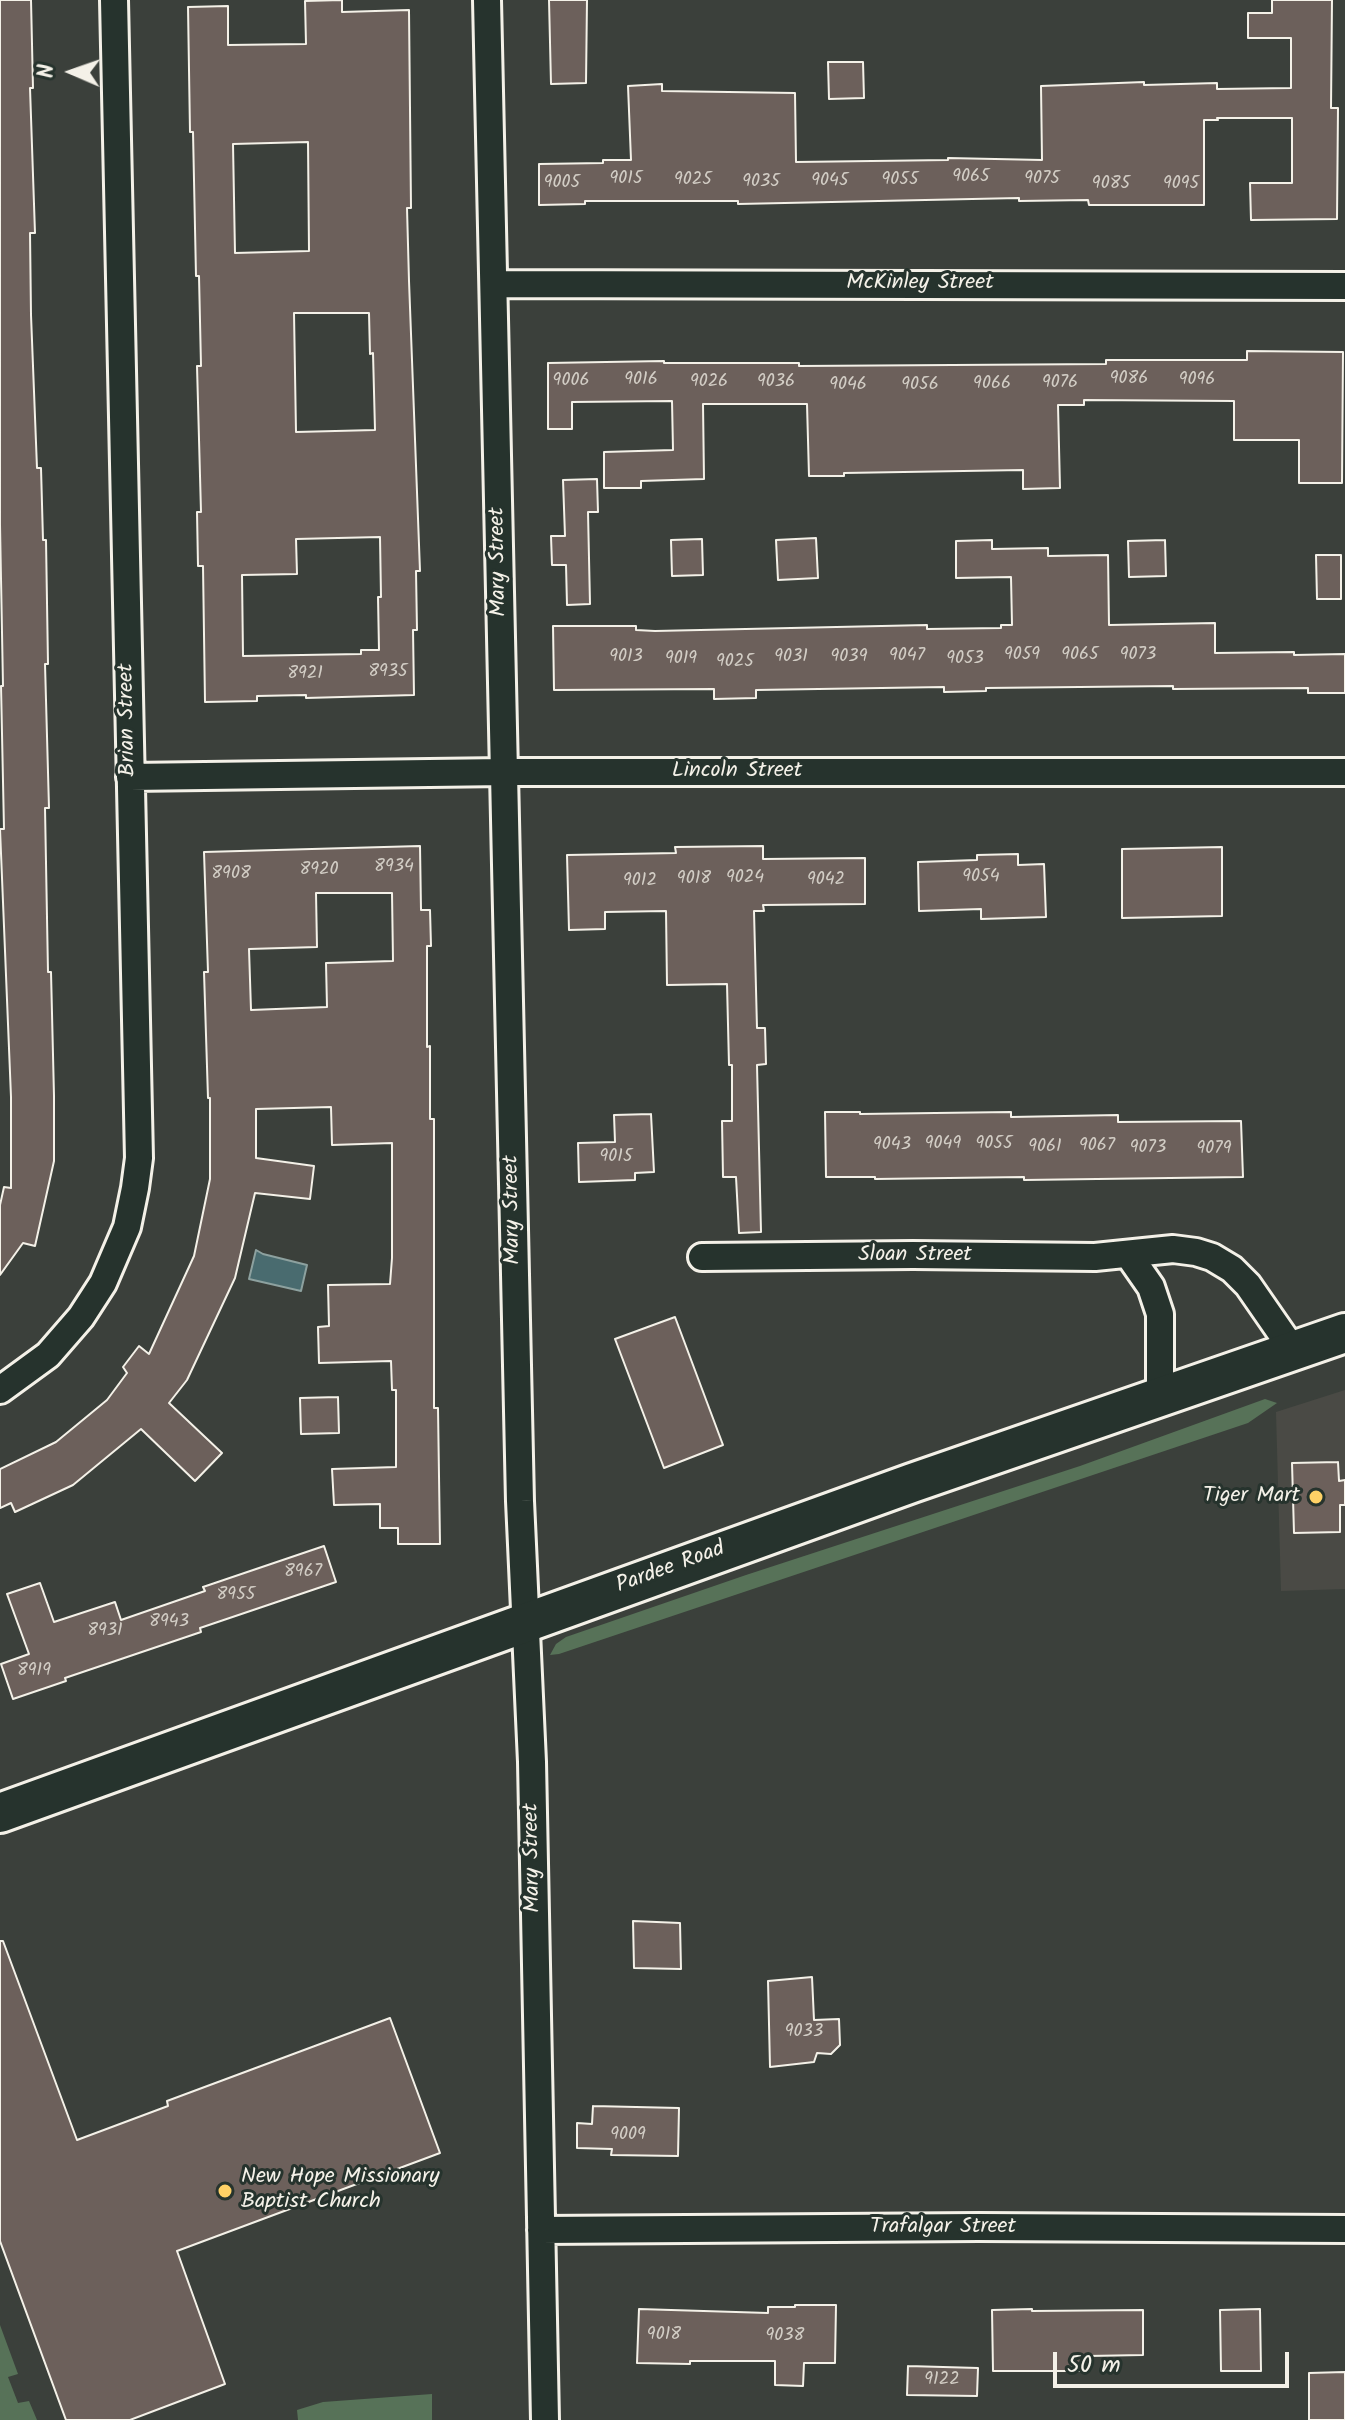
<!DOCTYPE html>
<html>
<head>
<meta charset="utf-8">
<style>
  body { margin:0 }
  #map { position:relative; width:1345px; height:2420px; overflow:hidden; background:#3b403b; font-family:Kalam,sans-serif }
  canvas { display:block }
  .north { position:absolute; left:32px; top:32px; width:80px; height:80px; -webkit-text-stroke:6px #26332d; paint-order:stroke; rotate:272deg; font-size:22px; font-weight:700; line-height:32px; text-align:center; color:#f4f1e8 }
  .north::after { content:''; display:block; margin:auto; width:28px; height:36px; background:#f4f1e8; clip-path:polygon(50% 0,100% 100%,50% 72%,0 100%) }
  .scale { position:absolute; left:1053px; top:2352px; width:236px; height:36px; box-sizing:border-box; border:4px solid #f4f1e8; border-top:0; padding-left:10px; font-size:24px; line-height:28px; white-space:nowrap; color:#f4f1e8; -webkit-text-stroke:6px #26332d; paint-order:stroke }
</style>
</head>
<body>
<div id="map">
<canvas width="1345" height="2420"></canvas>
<div class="north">N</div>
<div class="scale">50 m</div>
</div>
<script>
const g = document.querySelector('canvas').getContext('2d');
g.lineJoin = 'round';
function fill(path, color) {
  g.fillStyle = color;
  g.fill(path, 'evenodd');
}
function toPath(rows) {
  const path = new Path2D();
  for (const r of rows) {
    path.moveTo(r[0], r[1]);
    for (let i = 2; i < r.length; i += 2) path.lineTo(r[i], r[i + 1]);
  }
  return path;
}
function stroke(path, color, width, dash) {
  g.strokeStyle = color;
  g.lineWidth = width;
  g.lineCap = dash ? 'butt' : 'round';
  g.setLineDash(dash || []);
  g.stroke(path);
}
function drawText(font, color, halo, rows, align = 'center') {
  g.font = font + ' Kalam,sans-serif';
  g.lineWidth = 6;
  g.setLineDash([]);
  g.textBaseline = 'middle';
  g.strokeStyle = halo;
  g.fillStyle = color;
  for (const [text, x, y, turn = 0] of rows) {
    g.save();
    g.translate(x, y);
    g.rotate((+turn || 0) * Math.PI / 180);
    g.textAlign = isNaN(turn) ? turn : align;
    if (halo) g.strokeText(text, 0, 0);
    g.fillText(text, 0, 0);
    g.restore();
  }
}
fill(toPath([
  [1345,1390,1345,1589,1281,1591,1276,1412]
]), '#4a4a45');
fill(toPath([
  [1265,1399,1277,1403,1248,1423,559,1654,550,1655,556,1644,566,1637,746,1575,1080,1466],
  [0,2325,18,2374,8,2377,18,2403,29,2401,37,2420,0,2420],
  [432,2394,432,2420,298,2420,297,2410,323,2402]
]), '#577258');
const water = toPath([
  [256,1250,263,1254,307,1265,301,1291,249,1279,256,1250]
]);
fill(water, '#496b6f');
stroke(water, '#8da19f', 2);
const building = toPath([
  [0,0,31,0,33,88,30,88,35,233,30,233,31,315,37,468,41,468,43,540,46,540,48,664,45,664,49,808,45,808,48,972,51,972,54,1096,54,1161,35,1246,23,1243,0,1275,0,1205,4,1187,11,1188,11,1097,0,829,4,829,1,686,3,686,0,525,0,0],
  [342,0,342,12,409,10,411,208,407,208,409,281,420,571,416,571,417,630,413,630,414,695,306,698,306,695,257,696,257,701,205,702,203,566,198,566,197,512,201,512,197,366,201,366,199,276,196,276,193,132,190,132,188,7,228,6,228,45,306,44,305,1,342,0],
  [308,142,309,251,235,253,233,144,308,142],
  [294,313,369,313,370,354,373,353,375,430,296,432,294,313],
  [380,537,381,597,378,597,379,650,361,650,361,654,243,656,242,575,297,574,296,539,380,537],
  [549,0,587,0,586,83,551,84,549,0],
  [1272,0,1332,0,1331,108,1338,108,1337,219,1251,220,1250,183,1292,183,1292,118,1217,118,1218,120,1204,120,1204,205,1089,205,1088,200,1019,201,1019,198,738,204,738,201,585,201,585,204,539,205,539,164,603,163,603,160,631,160,628,86,662,84,662,91,795,93,796,162,948,160,948,158,1042,160,1041,86,1144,82,1144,85,1217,83,1217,89,1291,88,1291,38,1248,38,1248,13,1272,13,1272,0],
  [828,62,863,62,864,98,829,99,828,62],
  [1247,351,1343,352,1342,483,1299,483,1299,440,1234,440,1234,401,1084,400,1084,405,1058,405,1060,488,1023,489,1023,470,844,473,844,476,809,476,807,404,703,404,704,479,641,481,641,488,604,488,604,452,673,450,672,401,572,402,572,429,548,429,548,363,664,361,664,363,799,363,799,366,1106,364,1106,360,1247,360,1247,351],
  [597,479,598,512,588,512,590,604,567,605,566,565,552,565,551,536,565,536,563,480,597,479],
  [816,538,818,578,778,580,776,540,816,538],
  [702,539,703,575,672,576,671,540,702,539],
  [992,540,992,549,1048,548,1048,556,1108,555,1109,625,1215,623,1215,653,1294,652,1294,655,1345,654,1345,693,1308,693,1308,688,1173,689,1173,686,986,688,986,691,944,692,944,687,756,690,756,698,714,699,714,689,554,690,553,626,636,626,636,630,655,631,927,625,927,629,1001,628,1001,625,1012,625,1011,577,956,578,956,541,992,540],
  [1165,540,1166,576,1129,577,1128,541,1165,540],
  [1316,555,1341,555,1341,599,1317,599,1316,555],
  [420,846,421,910,430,910,431,946,427,946,427,1047,430,1046,430,1119,434,1119,434,1408,438,1408,440,1544,398,1544,398,1528,380,1528,380,1504,334,1505,332,1469,396,1467,396,1390,392,1390,391,1361,319,1363,318,1327,329,1326,328,1285,390,1284,392,1258,392,1143,332,1145,331,1107,256,1109,256,1158,314,1166,310,1199,255,1193,235,1278,187,1380,169,1403,222,1453,195,1481,141,1429,73,1485,15,1512,11,1503,0,1508,0,1469,56,1442,107,1400,127,1373,123,1367,139,1346,149,1354,194,1256,210,1179,210,1098,208,1098,204,972,208,972,204,852,420,846],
  [316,893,392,893,393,961,326,963,327,1007,251,1010,249,949,317,947,316,893],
  [763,846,763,859,865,858,865,904,763,905,764,911,754,911,757,1028,765,1028,766,1064,757,1065,761,1232,739,1233,736,1177,723,1177,722,1121,732,1121,732,1065,729,1065,727,984,667,985,666,911,605,912,605,929,569,930,567,855,676,853,675,847,763,846],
  [1222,847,1222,916,1122,918,1122,849,1222,847],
  [1018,854,1018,865,1044,864,1046,917,981,919,981,909,919,911,918,862,977,860,977,855,1018,854],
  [825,1112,860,1112,860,1114,1011,1112,1011,1117,1118,1115,1118,1122,1241,1121,1243,1177,1024,1180,1024,1177,875,1179,875,1177,826,1177,825,1112],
  [651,1114,654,1172,635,1173,635,1180,579,1182,578,1143,615,1142,614,1115,651,1114],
  [675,1317,723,1445,664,1468,615,1339,675,1317],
  [338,1397,339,1433,301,1434,300,1398,338,1397],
  [1338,1462,1339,1481,1345,1480,1345,1505,1340,1505,1340,1532,1294,1533,1292,1463,1338,1462],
  [324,1546,336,1582,200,1628,201,1632,65,1678,66,1681,13,1699,1,1664,29,1654,7,1594,40,1583,54,1622,115,1602,121,1620,205,1591,203,1587,324,1546],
  [633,1921,680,1923,681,1969,634,1968,633,1921],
  [0,1941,3,1941,77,2140,168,2106,167,2101,390,2018,440,2153,177,2251,225,2384,130,2420,66,2420,0,2241,0,1941],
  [812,1977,814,2020,839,2019,840,2045,831,2054,817,2053,814,2062,770,2067,768,1981,812,1977],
  [593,2106,679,2108,678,2156,611,2155,612,2149,577,2148,577,2123,592,2124,593,2106],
  [795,2305,836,2305,835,2363,804,2363,803,2386,775,2385,775,2361,690,2361,690,2364,637,2363,639,2309,768,2313,768,2307,795,2307,795,2305],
  [1032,2309,1032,2311,1143,2310,1143,2355,1088,2356,1088,2371,993,2371,992,2310,1032,2309],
  [1260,2309,1261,2371,1221,2371,1220,2310,1260,2309],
  [908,2366,978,2368,977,2396,907,2395,908,2366],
  [1345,2372,1345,2420,1309,2420,1309,2373,1345,2372]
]);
fill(building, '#6c605b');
stroke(building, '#f4f1e8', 2);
const minor = toPath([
  [487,0,520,1501,532,1762,545,2420],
  [494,284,1345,286],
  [130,777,504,772,1345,772],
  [1128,1254,1151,1287,1160,1314,1160,1396],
  [702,1257,913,1255,1095,1257,1173,1249,1196,1252,1212,1257,1232,1269,1248,1285,1293,1350],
  [0,1390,48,1355,81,1317,103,1283,127,1227,135,1188,139,1158,114,0],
  [541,2230,979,2227,1345,2229]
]);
const secondary = toPath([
  [0,1813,912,1483,1345,1333]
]);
stroke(minor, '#f4f1e8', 32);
stroke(secondary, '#f4f1e8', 44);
stroke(minor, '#26332d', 26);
stroke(secondary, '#26332d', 38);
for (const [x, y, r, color] of [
  [1316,1497,8,"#ffd166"],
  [225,2191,8,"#ffd166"]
]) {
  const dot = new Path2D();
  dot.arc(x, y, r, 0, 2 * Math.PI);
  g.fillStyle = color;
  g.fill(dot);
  stroke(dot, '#26332d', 3);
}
drawText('18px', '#d2cdc5', null, [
  ["9065",971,178],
  ["9015",626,180],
  ["9075",1042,180],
  ["9025",693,181],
  ["9055",900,181],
  ["9045",830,182],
  ["9035",761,183],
  ["9005",562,184],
  ["9085",1111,185],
  ["9095",1181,185],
  ["9086",1129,380],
  ["9016",641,381],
  ["9096",1197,381],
  ["9006",571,382],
  ["9026",709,383],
  ["9036",776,383],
  ["9076",1060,384],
  ["9066",992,385],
  ["9046",848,386],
  ["9056",920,386],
  ["9059",1022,656],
  ["9065",1080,656],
  ["9073",1138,656],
  ["9047",907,657],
  ["9013",626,658],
  ["9031",791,658],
  ["9039",849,658],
  ["9019",681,660],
  ["9053",965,660],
  ["9025",735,663],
  ["8935",388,673],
  ["8921",305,675],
  ["8934",394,868],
  ["8920",319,871],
  ["8908",231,875],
  ["9054",981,878],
  ["9024",745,879],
  ["9018",694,880],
  ["9042",826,881],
  ["9012",640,882],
  ["9049",943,1145],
  ["9055",994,1145],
  ["9043",892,1146],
  ["9067",1097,1147],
  ["9061",1045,1148],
  ["9073",1148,1149],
  ["9079",1214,1150],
  ["9015",616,1158],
  ["8967",303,1573],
  ["8955",236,1596],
  ["8943",169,1623],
  ["8931",105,1632],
  ["8919",34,1672],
  ["9033",804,2033],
  ["9009",628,2136],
  ["9018",664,2336],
  ["9038",785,2337],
  ["9122",942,2381]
]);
drawText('22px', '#f4f1e8', '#26332d', [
  ["McKinley Street",920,284],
  ["Mary Street",500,562,-91],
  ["Brian Street",129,720,-91],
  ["Lincoln Street",737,772],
  ["Mary Street",514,1210,-91],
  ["Sloan Street",915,1256],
  ["Pardee Road",671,1569,-20],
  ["Mary Street",534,1858,-91],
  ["Trafalgar Street",943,2228]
]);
drawText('22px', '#f4f1e8', '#26332d', [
  ["Tiger Mart",1300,1497],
  ["New Hope Missionary",241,2178,"left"],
  ["Baptist Church",241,2203,"left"]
], 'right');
</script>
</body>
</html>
